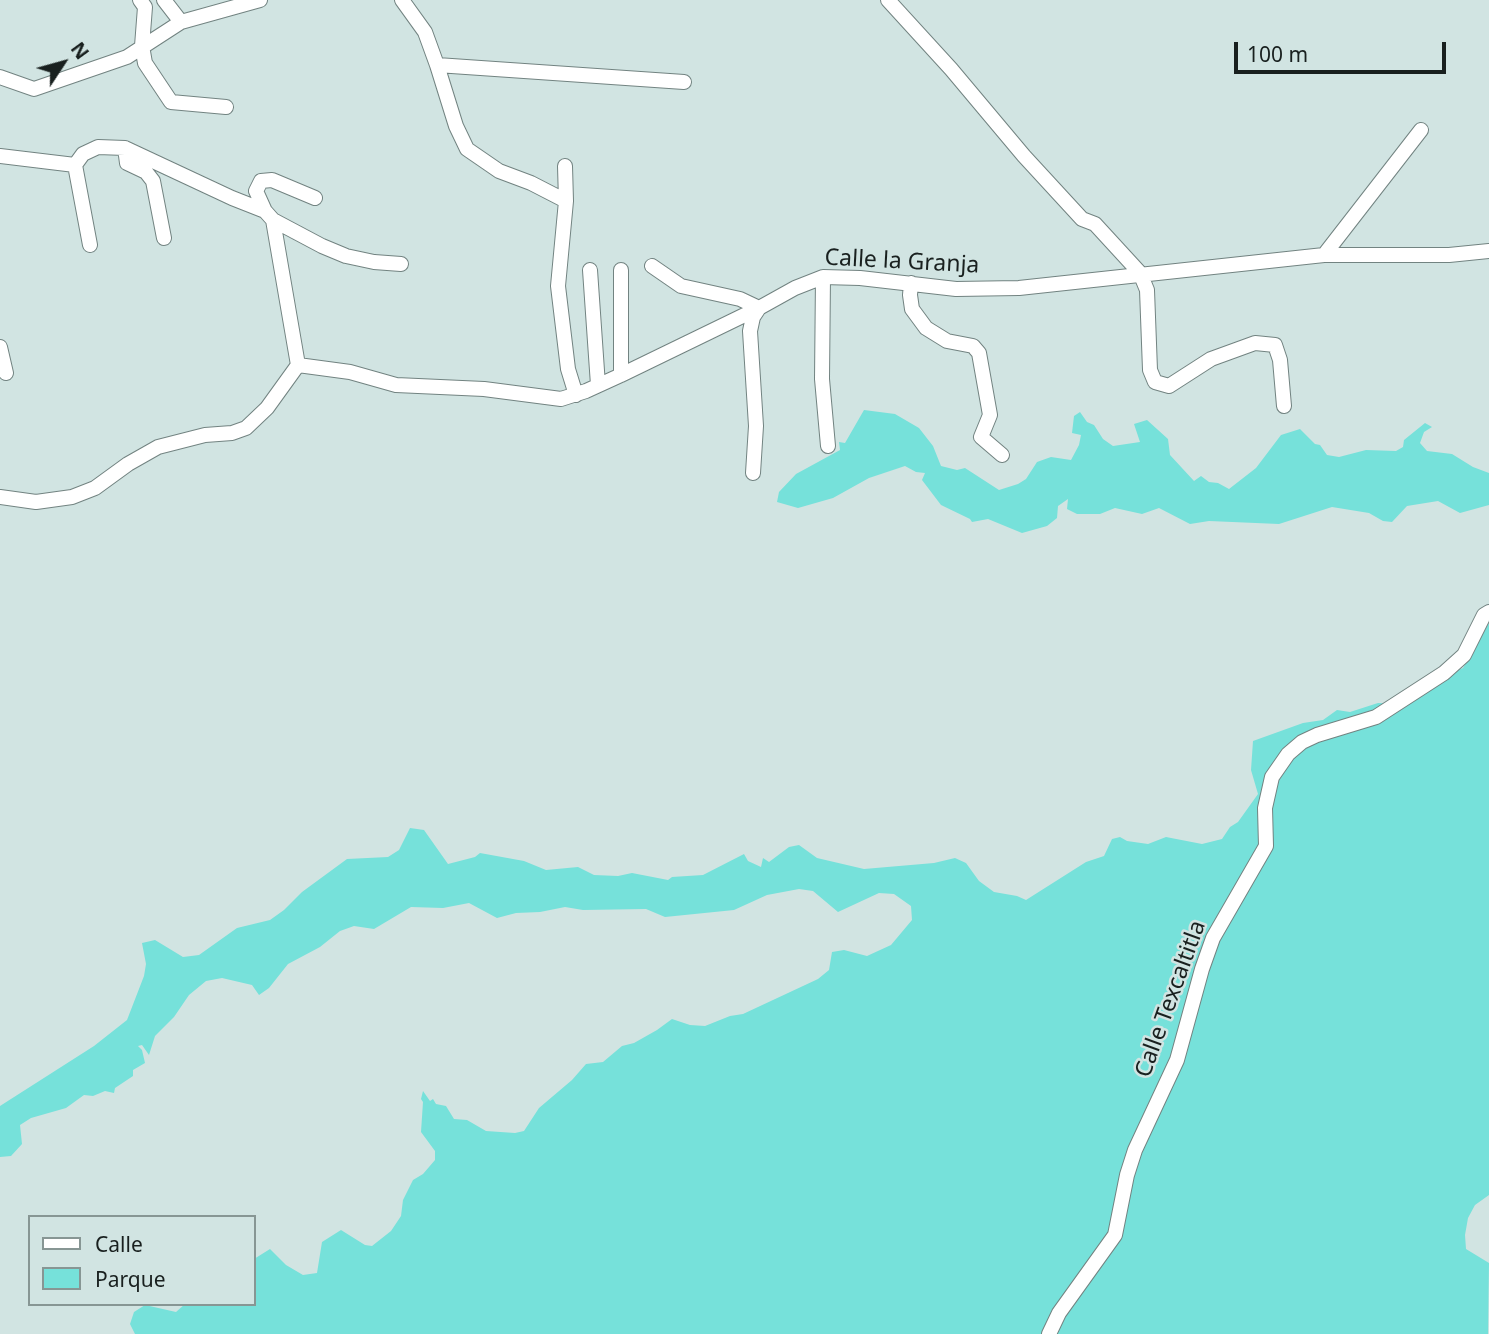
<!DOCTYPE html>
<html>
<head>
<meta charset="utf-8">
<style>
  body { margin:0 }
  #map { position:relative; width:1489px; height:1334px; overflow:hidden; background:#d1e4e2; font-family:"Noto Sans",sans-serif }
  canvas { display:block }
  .legend { position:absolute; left:28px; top:1215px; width:228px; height:91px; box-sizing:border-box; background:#d1e4e2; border:2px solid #879694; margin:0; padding:9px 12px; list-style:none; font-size:21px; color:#19201f }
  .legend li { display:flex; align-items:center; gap:14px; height:35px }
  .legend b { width:35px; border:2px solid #879694 }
  .north { position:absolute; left:28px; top:28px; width:70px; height:70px; -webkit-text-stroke:5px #d1e4e2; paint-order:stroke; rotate:54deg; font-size:19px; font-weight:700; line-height:28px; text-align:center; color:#19201f }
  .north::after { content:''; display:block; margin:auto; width:24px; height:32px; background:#19201f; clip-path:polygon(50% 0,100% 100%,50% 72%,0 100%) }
  .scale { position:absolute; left:1234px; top:42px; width:212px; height:32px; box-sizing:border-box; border:4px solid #19201f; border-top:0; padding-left:9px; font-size:21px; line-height:24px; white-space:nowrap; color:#19201f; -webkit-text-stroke:5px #d1e4e2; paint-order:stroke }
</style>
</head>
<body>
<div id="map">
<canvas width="1489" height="1334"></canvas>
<ul class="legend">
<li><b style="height:9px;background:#fff"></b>Calle</li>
<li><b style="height:19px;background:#76e1da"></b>Parque</li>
</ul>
<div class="north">N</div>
<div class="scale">100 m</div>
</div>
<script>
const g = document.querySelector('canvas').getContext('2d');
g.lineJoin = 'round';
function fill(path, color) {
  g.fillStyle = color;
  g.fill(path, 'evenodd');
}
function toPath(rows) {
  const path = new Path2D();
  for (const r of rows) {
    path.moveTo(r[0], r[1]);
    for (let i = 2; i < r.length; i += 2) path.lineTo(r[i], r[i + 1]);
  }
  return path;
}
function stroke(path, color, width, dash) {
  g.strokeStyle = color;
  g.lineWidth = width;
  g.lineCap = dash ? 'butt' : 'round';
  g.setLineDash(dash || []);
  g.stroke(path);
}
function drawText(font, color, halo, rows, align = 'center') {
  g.font = font + ' "Noto Sans",sans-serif';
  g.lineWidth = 5;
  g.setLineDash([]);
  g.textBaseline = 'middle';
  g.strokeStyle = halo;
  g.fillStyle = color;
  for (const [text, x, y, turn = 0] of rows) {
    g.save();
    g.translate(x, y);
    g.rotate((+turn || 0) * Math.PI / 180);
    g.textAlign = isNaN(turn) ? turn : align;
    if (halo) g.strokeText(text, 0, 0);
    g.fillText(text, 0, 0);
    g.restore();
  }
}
fill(toPath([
  [864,410,895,414,919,428,933,446,941,466,957,470,965,468,999,490,1018,484,1026,479,1037,462,1051,457,1071,460,1079,445,1081,435,1072,433,1074,416,1080,412,1087,422,1094,425,1103,439,1113,446,1140,442,1134,424,1147,420,1168,439,1170,455,1194,481,1201,476,1209,482,1218,483,1229,489,1256,468,1281,435,1300,429,1315,444,1320,445,1327,455,1339,457,1366,450,1396,451,1403,447,1404,440,1425,423,1432,427,1424,432,1420,443,1427,451,1452,454,1473,467,1489,473,1489,505,1460,513,1438,501,1407,506,1392,522,1383,521,1369,513,1332,507,1279,524,1209,521,1190,524,1159,508,1142,514,1115,508,1100,514,1077,514,1067,509,1068,499,1058,506,1057,518,1047,526,1022,533,988,519,972,522,970,519,941,505,922,480,925,473,916,472,905,466,869,478,833,498,798,508,777,502,779,492,796,474,840,450,839,442,845,443],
  [1489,623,1489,1195,1475,1205,1468,1218,1465,1235,1466,1249,1489,1263,1488,1334,135,1334,130,1324,134,1312,145,1305,176,1312,185,1304,254,1304,254,1259,270,1249,286,1265,303,1275,317,1273,322,1242,341,1230,365,1245,372,1246,391,1231,401,1216,403,1200,413,1180,423,1174,435,1160,435,1151,421,1132,423,1102,421,1099,423,1091,430,1101,433,1099,436,1104,446,1106,454,1119,467,1120,486,1131,515,1133,524,1131,539,1108,572,1080,586,1064,603,1062,622,1046,634,1043,657,1030,672,1019,690,1025,705,1026,730,1016,743,1014,818,979,829,970,832,952,844,950,867,956,891,945,912,920,911,906,894,894,879,893,838,912,813,891,799,889,767,895,734,910,665,917,646,909,583,910,565,907,540,912,516,913,497,918,469,903,443,908,411,907,374,929,354,926,340,931,320,947,288,964,269,988,259,995,252,985,222,978,206,981,189,995,174,1017,155,1036,149,1055,142,1045,138,1046,142,1050,145,1063,133,1070,133,1076,115,1088,114,1093,105,1091,93,1096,84,1095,66,1108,31,1118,20,1125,22,1144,11,1156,0,1157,0,1106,94,1046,127,1020,144,976,146,964,142,943,155,940,183,957,199,955,237,928,270,920,284,910,302,892,347,859,388,857,399,850,410,828,424,830,448,864,475,857,480,853,524,861,546,870,578,867,594,875,618,876,632,873,668,880,672,877,703,875,744,854,748,861,761,867,763,858,769,862,789,847,799,845,817,858,864,869,934,863,955,858,966,863,979,881,994,892,1017,896,1026,900,1086,862,1104,856,1112,839,1120,837,1127,841,1148,844,1166,837,1202,844,1222,839,1230,827,1238,822,1258,794,1251,770,1253,741,1303,723,1323,720,1337,710,1350,712,1378,703,1399,704,1426,683,1463,668]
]), '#76e1da');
const minor = toPath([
  [140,0,145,7,142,46,145,63,171,102,226,107],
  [164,0,181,22],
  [402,0,425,32,437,65,684,82],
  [888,0,951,69,1024,156,1082,219,1095,224,1140,273,1147,290,1150,370,1155,382,1169,386,1211,359,1255,343,1275,345,1280,360,1284,406],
  [437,65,456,126,467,149,499,171,531,183,566,201],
  [0,77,34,89,127,57,181,22,260,0],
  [125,148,127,163,146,172,153,181,164,238],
  [0,156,75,165],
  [75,165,83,154,98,147,125,148,232,198,265,211,273,220,298,365],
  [75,165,90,245],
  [565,166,566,201,558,286,568,369,576,395],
  [265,211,256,191,261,181,272,180,315,198],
  [273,220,322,246,346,256,374,262,401,264],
  [1324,255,1421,130],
  [652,266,681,286,740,299,759,308,753,317,750,331,756,426,753,473],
  [590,270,598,385],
  [621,270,621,375],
  [823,277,822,379,828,446],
  [911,283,910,295,912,309,926,328,947,341,973,346,979,353,990,415,981,437,1002,455],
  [0,347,6,373],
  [298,365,350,372,396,385,484,389,561,399,586,391,621,375,759,308,795,288,823,277,860,278,956,289,1019,288,1324,255,1449,255,1489,251],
  [0,497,36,502,72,497,95,488,128,464,158,447,205,435,232,433,246,428,267,408,298,365],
  [1049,1334,1059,1313,1115,1235,1127,1175,1135,1150,1177,1060,1202,969,1213,938,1266,846,1265,808,1272,777,1288,754,1302,742,1317,735,1376,717,1444,673,1464,655,1484,615,1489,612]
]);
stroke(minor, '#728381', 16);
stroke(minor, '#fff', 14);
drawText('23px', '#19201f', '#d1e4e2', [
  ["Calle la Granja",902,262,3],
  ["Calle Texcaltitla",1171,999,-70]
]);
</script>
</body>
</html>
